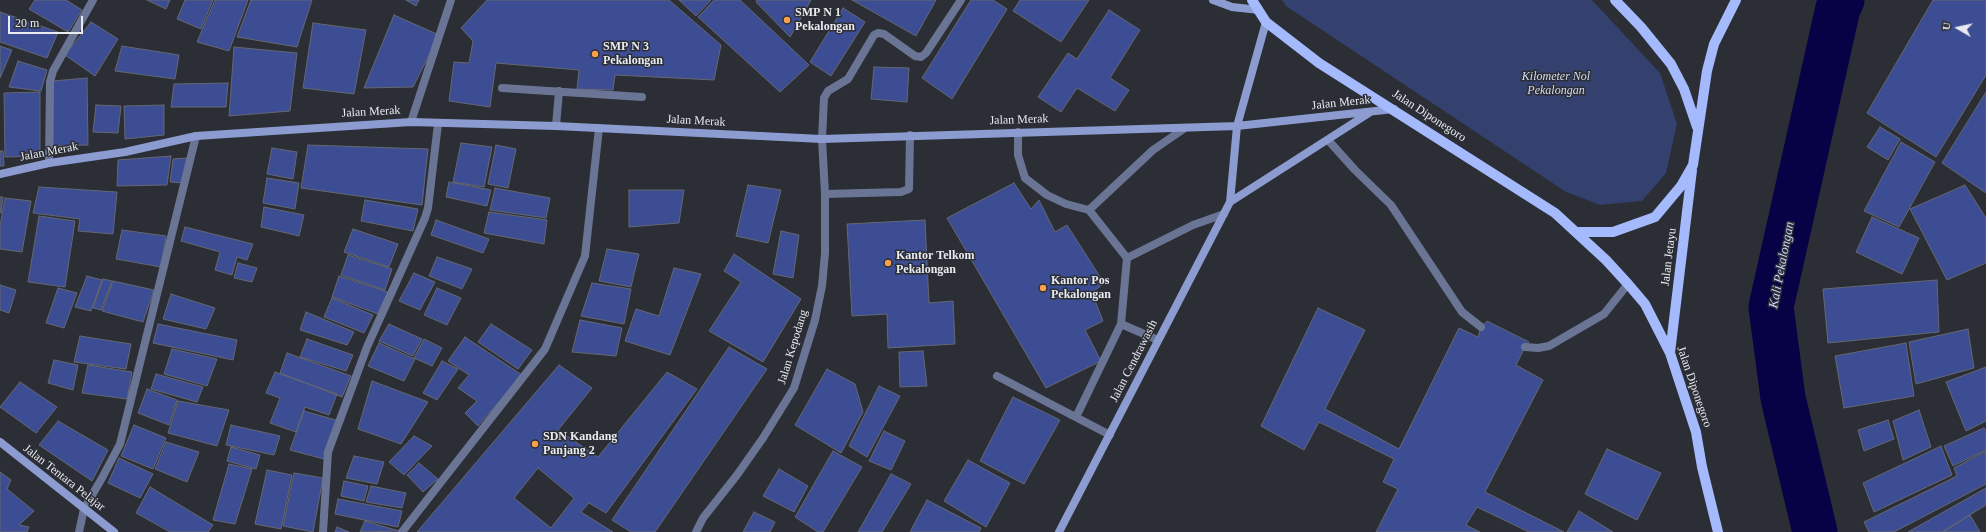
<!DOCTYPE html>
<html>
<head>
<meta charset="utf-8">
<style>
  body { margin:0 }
  #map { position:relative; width:1986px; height:532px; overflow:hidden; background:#2b2e35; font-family:Georgia,serif }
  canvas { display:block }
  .north { position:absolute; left:1938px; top:8px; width:40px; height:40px; -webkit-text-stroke:3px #2b2e35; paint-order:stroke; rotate:279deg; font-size:11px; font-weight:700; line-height:16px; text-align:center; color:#e9ebf0 }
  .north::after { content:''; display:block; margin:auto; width:14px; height:18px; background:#e9ebf0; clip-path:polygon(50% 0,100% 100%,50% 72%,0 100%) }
  .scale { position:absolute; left:8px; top:16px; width:75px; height:18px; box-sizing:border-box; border:2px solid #e9ebf0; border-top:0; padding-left:5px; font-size:12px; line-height:14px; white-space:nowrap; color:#e9ebf0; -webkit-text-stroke:3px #2b2e35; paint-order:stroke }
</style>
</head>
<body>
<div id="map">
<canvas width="1986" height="532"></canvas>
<div class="north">U</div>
<div class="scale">20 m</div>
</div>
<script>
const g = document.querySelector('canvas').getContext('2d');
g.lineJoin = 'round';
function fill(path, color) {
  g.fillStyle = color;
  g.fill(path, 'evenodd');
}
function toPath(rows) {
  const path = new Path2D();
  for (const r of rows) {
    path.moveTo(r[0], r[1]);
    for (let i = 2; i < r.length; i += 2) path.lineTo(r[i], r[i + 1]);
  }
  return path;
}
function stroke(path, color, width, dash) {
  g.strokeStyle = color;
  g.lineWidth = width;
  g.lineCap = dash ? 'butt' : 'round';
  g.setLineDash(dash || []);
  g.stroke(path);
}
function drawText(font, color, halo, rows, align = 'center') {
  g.font = font + ' Georgia,serif';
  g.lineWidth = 3;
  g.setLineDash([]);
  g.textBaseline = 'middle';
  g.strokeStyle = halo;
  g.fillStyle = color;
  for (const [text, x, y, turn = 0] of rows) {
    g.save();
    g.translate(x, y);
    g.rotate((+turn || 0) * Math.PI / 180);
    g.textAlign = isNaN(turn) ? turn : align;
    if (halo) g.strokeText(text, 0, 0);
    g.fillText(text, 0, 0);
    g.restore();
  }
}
fill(toPath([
  [1282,0,1592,0,1660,73,1677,124,1666,173,1642,201,1600,205,1566,192,1286,6]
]), '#34406e');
stroke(toPath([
  [1815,532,1783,398,1771,307,1838,8,1842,0]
]), '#070245', 45);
const building = toPath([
  [35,0,66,0,82,10,68,32,29,9,35,0],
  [147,0,170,0,166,9,147,0],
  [185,0,213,0,201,29,177,19,185,0],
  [215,0,248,0,229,51,197,42,215,0],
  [251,0,312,0,297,47,237,37,251,0],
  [406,0,419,0,416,6,406,0],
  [487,0,669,0,721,45,714,80,615,75,613,90,577,89,579,70,496,63,490,107,449,101,454,62,469,63,473,41,461,28,487,0],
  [679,0,711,0,696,16,679,0],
  [714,0,740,0,809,65,780,92,698,17,714,0],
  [757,0,811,0,790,37,756,2,757,0],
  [852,0,936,0,916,36,852,0],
  [971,0,993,0,1007,9,952,99,922,78,971,0],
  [1020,0,1089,0,1061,42,1013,11,1020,0],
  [1933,0,1986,0,1986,75,1936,157,1867,113,1933,0],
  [843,8,865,22,831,76,810,62,843,8],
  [1109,10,1140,30,1110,78,1129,90,1115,111,1077,88,1061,112,1038,97,1068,53,1077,59,1109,10],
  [0,12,58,32,47,58,0,42,0,12],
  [394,15,439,35,413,87,364,88,394,15],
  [91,22,118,39,95,76,65,55,91,22],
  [313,23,366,30,354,94,303,88,313,23],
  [0,46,12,50,0,78,0,46],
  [122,46,179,55,175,79,115,71,122,46],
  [234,47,297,53,290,111,229,116,234,47],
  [18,61,47,70,41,91,9,87,18,61],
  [874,67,909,68,907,102,871,99,874,67],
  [87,78,88,145,53,146,53,81,87,78],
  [228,83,226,107,171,107,174,84,228,83],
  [40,92,40,156,5,157,4,93,40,92],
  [1986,92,1986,193,1942,163,1986,92],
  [96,105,121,106,118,133,93,132,96,105],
  [164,105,164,135,125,139,124,106,164,105],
  [1880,127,1900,139,1888,160,1867,147,1880,127],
  [1901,142,1935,162,1899,227,1864,211,1901,142],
  [461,143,492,147,484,187,453,182,461,143],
  [308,145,428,149,422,205,301,188,308,145],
  [496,145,516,149,508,188,488,184,496,145],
  [272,148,297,152,293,179,267,174,272,148],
  [0,151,3,151,4,166,0,166,0,151],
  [171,156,167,185,117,186,118,160,171,156],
  [187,158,184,183,170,182,173,159,187,158],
  [267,178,299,183,295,209,263,203,267,178],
  [449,182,491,190,487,206,446,197,449,182],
  [1014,183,1031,209,1039,200,1055,232,1067,225,1104,283,1092,293,1103,321,1085,330,1101,361,1046,388,947,218,1014,183],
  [748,185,781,190,768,243,736,236,748,185],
  [1965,185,1986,218,1986,263,1947,280,1910,209,1965,185],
  [39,187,117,192,113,234,78,231,80,219,33,213,39,187],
  [495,188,550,198,546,218,490,210,495,188],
  [629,190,684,190,679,223,629,227,629,190],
  [0,197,3,197,1,213,0,213,0,197],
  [5,198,31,201,22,252,0,249,0,226,5,198],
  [365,200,418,209,413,231,361,221,365,200],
  [264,207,304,215,299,236,261,227,264,207],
  [489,212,547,220,544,244,484,233,489,212],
  [39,216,75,221,65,287,28,282,39,216],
  [1872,217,1919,238,1902,274,1856,252,1872,217],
  [436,220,489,239,483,253,431,235,436,220],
  [925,220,929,303,953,301,955,344,888,348,887,314,852,316,847,224,925,220],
  [185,227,253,244,247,260,237,257,232,275,215,270,220,252,181,241,185,227],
  [353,229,398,244,389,267,344,252,353,229],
  [122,230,166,236,161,267,116,259,122,230],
  [781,231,799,235,793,278,773,274,781,231],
  [607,249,639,254,631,287,599,281,607,249],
  [734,254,801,299,763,362,709,331,741,282,724,271,734,254],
  [348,255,392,269,385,290,341,275,348,255],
  [437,257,472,269,462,289,429,276,437,257],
  [238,263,257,268,252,282,234,278,238,263],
  [674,268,701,274,670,355,625,341,636,309,659,316,674,268],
  [414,273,435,282,420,310,399,301,414,273],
  [87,276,102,280,91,311,75,307,87,276],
  [339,276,388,292,378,314,332,297,339,276],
  [103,279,112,281,101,310,93,308,103,279],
  [1937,280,1939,332,1828,343,1823,289,1937,280],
  [113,281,154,290,143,322,102,311,113,281],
  [592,283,631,289,624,324,581,316,592,283],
  [0,285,16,290,9,313,0,310,0,285],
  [58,288,77,293,64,328,46,323,58,288],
  [437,288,461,298,447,325,424,315,437,288],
  [171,294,215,308,206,329,163,319,171,294],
  [332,298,373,315,364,333,324,317,332,298],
  [1318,308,1365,330,1325,409,1399,449,1459,328,1478,337,1481,327,1487,321,1529,342,1525,347,1516,365,1543,380,1485,492,1564,532,1529,532,1477,507,1466,525,1480,532,1376,532,1398,489,1383,482,1394,459,1319,422,1304,450,1261,426,1318,308],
  [306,312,354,332,347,345,300,330,306,312],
  [580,320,622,328,616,356,572,352,580,320],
  [158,324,237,340,233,360,153,343,158,324],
  [389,324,422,339,413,356,379,341,389,324],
  [491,324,532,350,518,369,478,342,491,324],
  [1968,329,1974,368,1916,384,1909,342,1968,329],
  [80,336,131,344,126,369,74,362,80,336],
  [465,337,522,375,478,426,465,413,477,401,458,388,469,375,448,361,465,337],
  [307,339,353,355,346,371,300,357,307,339],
  [424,339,442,348,432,366,414,358,424,339],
  [379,343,415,359,404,381,368,366,379,343],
  [1906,343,1914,396,1844,408,1835,356,1906,343],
  [729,347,767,369,655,532,631,532,612,520,729,347],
  [172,349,217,359,207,386,164,374,172,349],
  [923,351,927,386,900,387,899,352,923,351],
  [287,353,351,376,342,397,280,373,287,353],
  [54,360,78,365,73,390,48,383,54,360],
  [442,361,458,369,437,400,423,393,442,361],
  [88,365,132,372,127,399,82,393,88,365],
  [559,365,592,388,558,430,598,457,667,372,697,389,606,513,589,503,581,512,613,532,417,532,559,365],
  [1986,367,1986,421,1966,431,1946,382,1986,367],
  [827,369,855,384,863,412,841,453,795,425,827,369],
  [275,372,337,394,329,415,305,407,296,432,270,423,280,398,266,393,275,372],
  [156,374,203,387,197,402,151,389,156,374],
  [372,381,428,402,401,444,358,429,372,381],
  [20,382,57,407,36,433,0,407,20,382],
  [879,386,900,396,867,457,849,446,879,386],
  [147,389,177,400,169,425,138,413,147,389],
  [1013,397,1060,420,1024,484,980,461,1013,397],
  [178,401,229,410,217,446,168,433,178,401],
  [1919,410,1931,447,1903,460,1893,421,1919,410],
  [304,411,336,420,324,459,290,450,304,411],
  [1888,420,1894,439,1864,451,1858,430,1888,420],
  [58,421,108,450,92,481,39,445,58,421],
  [134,425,166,438,153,469,121,456,134,425],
  [231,425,280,436,274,455,226,445,231,425],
  [1984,428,1986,431,1986,450,1953,466,1944,446,1984,428],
  [884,431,905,441,891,470,869,461,884,431],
  [414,436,432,446,404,475,389,462,414,436],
  [166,442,199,452,187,482,155,469,166,442],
  [1941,446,1952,475,1874,512,1863,483,1941,446],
  [231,447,260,455,256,469,227,461,231,447],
  [1607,449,1661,473,1637,520,1585,494,1607,449],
  [833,451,862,467,823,532,818,532,795,517,833,451],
  [1986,451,1986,484,1894,532,1869,532,1864,522,1957,476,1954,468,1986,451],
  [354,456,384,462,377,484,346,478,354,456],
  [119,458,153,474,140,498,108,483,119,458],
  [968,460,1010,483,986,527,944,501,968,460],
  [419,463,438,479,423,492,407,475,419,463],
  [229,464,252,469,235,524,213,520,229,464],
  [538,468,574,498,551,528,514,498,538,468],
  [779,469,808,486,794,512,763,496,779,469],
  [267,470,292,475,281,529,255,524,267,470],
  [0,472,11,480,7,489,34,511,19,525,29,527,27,532,0,532,0,472],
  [294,473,323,478,313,532,283,526,294,473],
  [891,474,911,484,882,532,858,532,891,474],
  [344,481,368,486,364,501,341,496,344,481],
  [371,486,406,493,402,508,366,502,371,486],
  [150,487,213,525,208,532,170,532,136,513,150,487],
  [1986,488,1986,505,1942,532,1908,532,1986,488],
  [338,499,402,511,398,527,335,514,338,499],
  [927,500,981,528,979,532,910,532,927,500],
  [1579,511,1613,532,1567,532,1579,511],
  [754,512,775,522,770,532,743,532,754,512],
  [1970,515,1980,532,1943,532,1970,515],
  [365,521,399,531,360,532,365,521],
  [337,527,349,532,335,532,337,527]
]);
fill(building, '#3c4d93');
stroke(building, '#656871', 1);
stroke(toPath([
  [502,88,642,97],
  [556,126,559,91],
  [1185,128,1153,150,1089,210,1127,258,1193,225,1224,214],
  [1018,132,1018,155,1025,178,1047,195,1066,204,1089,210],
  [822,139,824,98,828,91,848,79,874,35,878,33,884,34,915,56,921,57,926,53,961,0],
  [1328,140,1355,170,1391,205,1462,312,1481,327],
  [825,194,901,192,909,189,910,135],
  [1121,324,1127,258],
  [1525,347,1538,348,1549,346,1604,314,1628,284],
  [997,376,1110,435],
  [1076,417,1121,324,1158,340]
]), '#6a7595', 8);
stroke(toPath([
  [411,122,451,0],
  [49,163,50,82,53,71,93,0],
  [79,532,84,509,102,478,120,444,196,136],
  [323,532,328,452,367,347,425,218,428,208,438,124],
  [402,532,545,349,585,256,599,128],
  [696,532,703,518,737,475,763,438,794,388,815,320,822,286,825,253,825,194,822,139]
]), '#6a7595', 8);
stroke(toPath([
  [1213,0,1232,7,1259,10],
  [0,174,49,163,125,152,196,136,411,122,556,126,822,139,1237,126,1394,109],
  [1230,202,1369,113],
  [0,442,114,532],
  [1059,532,1230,202,1237,126,1266,22]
]), '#8c9cd0', 8);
stroke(toPath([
  [1252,0,1266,22,1319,63,1555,213,1606,260,1628,284,1645,304,1670,353,1696,432,1702,467,1718,532],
  [1615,0,1641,27,1671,64,1684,89,1697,127],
  [1577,232,1613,232,1655,217,1681,186,1693,165,1707,71,1714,44,1736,0],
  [1670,353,1692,170]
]), '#a5bafd', 10);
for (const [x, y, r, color] of [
  [787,20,4,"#f9a04d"],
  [595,54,4,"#f9a04d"],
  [888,263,4,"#f9a04d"],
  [1043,288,4,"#f9a04d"],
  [535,444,4,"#f9a04d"]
]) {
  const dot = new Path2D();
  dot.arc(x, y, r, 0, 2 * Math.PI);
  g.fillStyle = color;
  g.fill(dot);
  stroke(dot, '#2b2e35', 1.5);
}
drawText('bold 12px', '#e9ebf0', '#2b2e35', [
  ["SMP N 1",795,13],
  ["Pekalongan",795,27],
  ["SMP N 3",603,47],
  ["Pekalongan",603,61],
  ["Kantor Telkom",896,256],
  ["Pekalongan",896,270],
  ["Kantor Pos",1051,281],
  ["Pekalongan",1051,295],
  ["SDN Kandang",543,437],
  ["Panjang 2",543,451]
], 'left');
drawText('italic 12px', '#d5dcf1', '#2b2e35', [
  ["Kilometer Nol",1556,77],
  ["Pekalongan",1556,91]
]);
drawText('12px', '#e9ebf0', '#2b2e35', [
  ["Jalan Merak",1341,103,-6],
  ["Jalan Merak",371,112,-3],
  ["Jalan Diponegoro",1429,116,33],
  ["Jalan Merak",1019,120,-2],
  ["Jalan Merak",696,121,3],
  ["Jalan Merak",49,152,-11],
  ["Jalan Jetayu",1669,257,-83],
  ["Jalan Kepodang",793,347,-73],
  ["Jalan Cendrawasih",1134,361,-63],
  ["Jalan Diponegoro",1694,387,71],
  ["Jalan Tentara Pelajar",64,478,38]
]);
drawText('italic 13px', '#c7d5fd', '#2b2e35', [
  ["Kali Pekalongan",1782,265,-79]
]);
</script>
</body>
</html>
